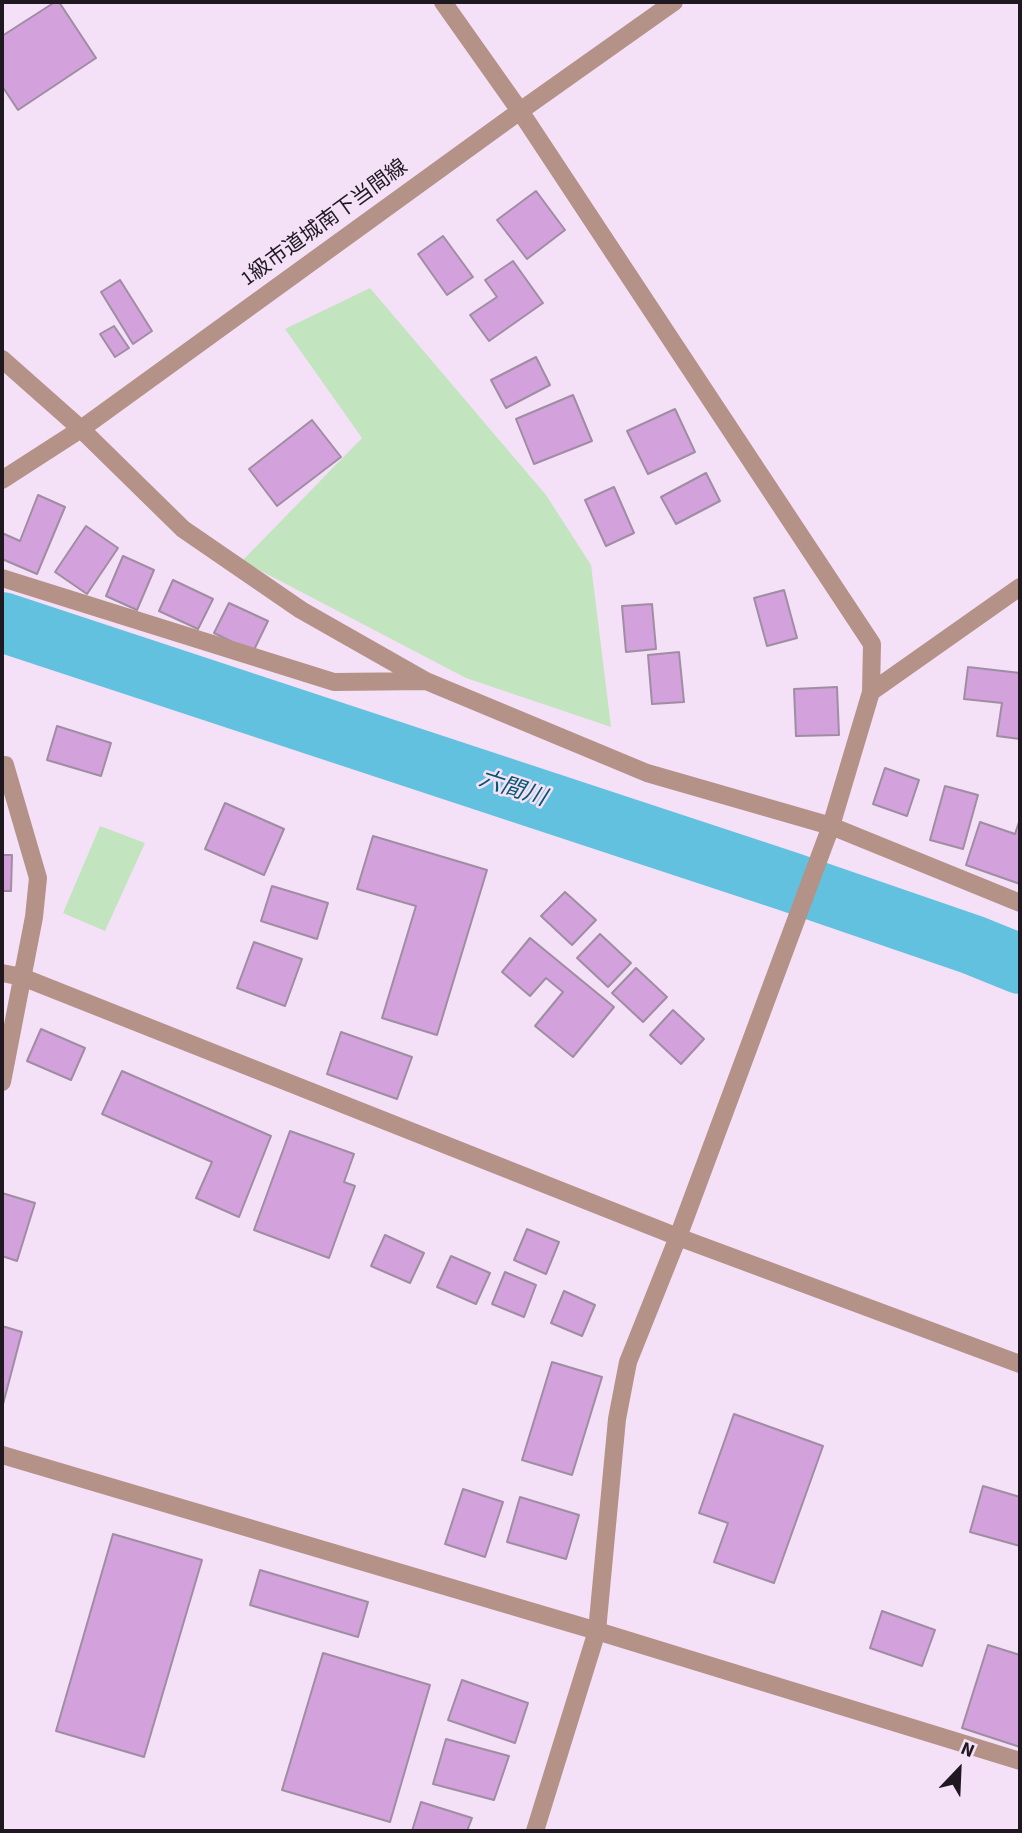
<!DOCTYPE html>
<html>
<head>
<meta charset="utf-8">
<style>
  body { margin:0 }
  #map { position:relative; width:1022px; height:1833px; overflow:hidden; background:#f4e0f7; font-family:"Source Sans 3",sans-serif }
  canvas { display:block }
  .frame { position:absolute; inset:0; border:4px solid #1f1820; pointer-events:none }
  .north { position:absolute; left:924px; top:1735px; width:70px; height:70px; -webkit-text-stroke:5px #f4e0f7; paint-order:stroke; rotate:23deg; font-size:19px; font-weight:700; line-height:28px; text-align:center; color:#1f1820 }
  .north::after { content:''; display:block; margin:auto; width:24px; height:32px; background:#1f1820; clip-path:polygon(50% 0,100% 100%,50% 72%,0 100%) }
</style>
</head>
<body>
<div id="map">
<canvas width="1022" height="1833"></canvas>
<div class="frame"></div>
<div class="north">N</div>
</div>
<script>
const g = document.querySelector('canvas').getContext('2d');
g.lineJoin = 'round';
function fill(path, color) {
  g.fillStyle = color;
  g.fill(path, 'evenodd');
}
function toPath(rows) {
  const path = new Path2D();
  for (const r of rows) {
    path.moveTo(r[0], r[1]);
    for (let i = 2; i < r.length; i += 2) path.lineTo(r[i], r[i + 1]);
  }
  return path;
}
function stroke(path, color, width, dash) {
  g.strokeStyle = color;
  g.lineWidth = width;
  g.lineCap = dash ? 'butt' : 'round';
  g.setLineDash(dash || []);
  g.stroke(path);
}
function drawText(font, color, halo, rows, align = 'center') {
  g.font = font + ' "Source Sans 3","Noto Sans JP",sans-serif';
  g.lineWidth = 5;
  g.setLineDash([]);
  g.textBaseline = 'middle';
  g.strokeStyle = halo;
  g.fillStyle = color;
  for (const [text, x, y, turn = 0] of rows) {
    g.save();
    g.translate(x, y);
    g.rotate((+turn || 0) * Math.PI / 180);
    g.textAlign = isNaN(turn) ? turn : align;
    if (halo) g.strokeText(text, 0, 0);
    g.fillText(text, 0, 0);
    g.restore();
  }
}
fill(toPath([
  [370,288,546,495,591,565,611,727,466,678,242,561,362,438,285,329],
  [100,826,145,843,105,931,63,913]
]), '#c2e5bf');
stroke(toPath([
  [2,622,787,881,973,945,1020,964]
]), '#63c1e0', 60);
const building = toPath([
  [55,2,59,2,96,58,18,110,2,86,2,36,55,2],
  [536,191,565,230,527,259,497,220,536,191],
  [443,236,473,277,447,295,418,254,443,236],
  [513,261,543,303,489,341,470,315,497,297,485,280,513,261],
  [120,280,152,331,133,344,101,292,120,280],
  [114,326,129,348,115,357,100,334,114,326],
  [536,357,550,385,506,408,491,380,536,357],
  [573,395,592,441,534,464,516,419,573,395],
  [675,409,695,452,648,474,627,431,675,409],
  [312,420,341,457,277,506,249,469,312,420],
  [706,473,720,501,676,524,661,497,706,473],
  [614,487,634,533,606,546,585,500,614,487],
  [38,495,65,507,37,574,2,559,2,533,20,541,38,495],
  [86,526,118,548,87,594,55,572,86,526],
  [123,556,154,570,137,610,106,596,123,556],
  [173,580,213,599,198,629,159,611,173,580],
  [784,590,797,638,767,646,754,598,784,590],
  [229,603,268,621,253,652,214,633,229,603],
  [652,604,656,649,626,652,622,606,652,604],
  [679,652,684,702,652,704,648,655,679,652],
  [968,667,1020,673,1020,739,997,736,1002,703,964,699,968,667],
  [837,687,839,735,796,736,794,689,837,687],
  [57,726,111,743,101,776,47,760,57,726],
  [885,768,919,780,907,816,873,804,885,768],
  [945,786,978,795,963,849,930,840,945,786],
  [225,803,284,829,264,875,205,849,225,803],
  [1020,819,1020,884,966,865,980,822,1015,834,1020,819],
  [373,836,487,870,437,1035,382,1018,416,906,357,889,373,836],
  [2,855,12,855,11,891,2,891,2,855],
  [272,886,328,903,317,939,261,921,272,886],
  [565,892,596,920,572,945,541,916,565,892],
  [600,934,631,963,608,987,577,958,600,934],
  [530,938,614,1007,573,1057,535,1026,563,992,546,978,530,996,502,972,530,938],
  [254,942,302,959,285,1006,237,988,254,942],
  [636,968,667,997,643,1022,612,993,636,968],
  [673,1010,704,1039,681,1064,650,1035,673,1010],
  [41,1029,85,1048,71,1080,27,1061,41,1029],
  [341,1032,412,1057,397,1099,327,1074,341,1032],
  [122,1071,271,1136,239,1217,196,1198,212,1162,102,1114,122,1071],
  [290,1131,354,1154,344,1182,355,1186,329,1258,254,1230,290,1131],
  [2,1193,35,1203,17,1261,2,1256,2,1193],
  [527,1229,559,1242,546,1274,514,1260,527,1229],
  [385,1235,424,1253,410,1283,371,1266,385,1235],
  [451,1256,490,1273,476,1304,437,1287,451,1256],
  [505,1272,536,1285,524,1317,492,1304,505,1272],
  [564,1291,595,1305,582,1336,551,1323,564,1291],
  [2,1326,22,1332,2,1408,2,1326],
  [552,1362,602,1377,572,1475,522,1460,552,1362],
  [734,1414,823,1446,774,1583,714,1562,728,1523,699,1513,734,1414],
  [983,1486,1020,1497,1020,1546,970,1532,983,1486],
  [463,1489,503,1502,485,1557,445,1544,463,1489],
  [520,1497,579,1515,566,1559,507,1542,520,1497],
  [113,1534,202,1560,144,1757,56,1731,113,1534],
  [260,1570,368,1602,358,1637,250,1605,260,1570],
  [882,1611,935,1630,922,1666,870,1648,882,1611],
  [988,1645,1020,1655,1020,1747,962,1728,988,1645],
  [323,1653,430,1685,390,1822,282,1790,323,1653],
  [462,1680,528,1703,515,1743,448,1720,462,1680],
  [446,1739,509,1756,494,1800,433,1784,446,1739],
  [421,1802,472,1818,467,1831,412,1831,421,1802]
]);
fill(building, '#d3a1dc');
stroke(building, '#9f8da2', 2);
stroke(toPath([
  [443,2,520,111,872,644,871,692,831,826,678,1237,628,1362,617,1419,597,1631,535,1831],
  [2,359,81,429,183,529,301,610,426,681,647,773,831,826,1020,903],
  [2,480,81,429,520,111,674,2],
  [2,578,334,682,426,681],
  [871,692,1020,587],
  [2,765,5,765,38,878,34,917,2,1082],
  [2,973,22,977,678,1237,1020,1364],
  [2,1455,597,1631,1020,1761]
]), '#b49288', 18);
drawText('21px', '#1f1820', '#f4e0f7', [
  ["1級市道城南下当間線",325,224,-36]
]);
drawText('italic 23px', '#07596f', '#f4e0f7', [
  ["六間川",512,790,18]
]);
</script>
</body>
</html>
